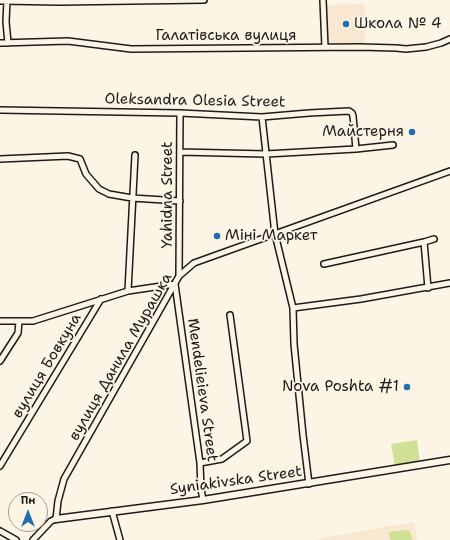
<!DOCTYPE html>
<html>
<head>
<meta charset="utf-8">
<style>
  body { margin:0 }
  #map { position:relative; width:450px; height:540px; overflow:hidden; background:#fcf5e5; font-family:"Shantell Sans",sans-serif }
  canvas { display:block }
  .north { position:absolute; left:8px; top:492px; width:40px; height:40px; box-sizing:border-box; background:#fcf5e5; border:1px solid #a29e95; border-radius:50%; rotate:0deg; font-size:11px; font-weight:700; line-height:16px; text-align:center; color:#1c1c1c }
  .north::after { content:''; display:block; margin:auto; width:14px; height:18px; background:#1f6fb2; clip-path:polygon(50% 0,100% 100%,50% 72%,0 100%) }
</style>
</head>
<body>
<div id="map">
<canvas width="450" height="540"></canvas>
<div class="north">Пн</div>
</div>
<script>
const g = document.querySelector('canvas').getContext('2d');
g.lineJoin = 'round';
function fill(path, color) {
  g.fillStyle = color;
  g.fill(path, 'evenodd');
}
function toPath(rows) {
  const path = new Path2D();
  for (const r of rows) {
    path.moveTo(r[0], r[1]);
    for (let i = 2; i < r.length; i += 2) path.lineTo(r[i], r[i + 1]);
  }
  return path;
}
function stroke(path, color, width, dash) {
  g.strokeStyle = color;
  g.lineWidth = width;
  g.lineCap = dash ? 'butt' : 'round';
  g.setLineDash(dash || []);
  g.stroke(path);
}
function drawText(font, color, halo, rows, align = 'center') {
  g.font = font + ' "Shantell Sans",sans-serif';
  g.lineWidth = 3.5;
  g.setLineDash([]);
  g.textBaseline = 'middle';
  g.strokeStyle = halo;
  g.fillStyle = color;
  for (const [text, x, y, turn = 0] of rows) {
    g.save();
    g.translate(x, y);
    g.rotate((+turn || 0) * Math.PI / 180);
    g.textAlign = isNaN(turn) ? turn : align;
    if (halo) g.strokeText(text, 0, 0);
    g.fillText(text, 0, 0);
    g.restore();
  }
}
fill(toPath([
  [365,4,365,43,328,44,326,5],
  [414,522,417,540,316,540,316,539]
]), '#f9e8d1');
fill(toPath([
  [417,440,420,463,395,467,391,444],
  [406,530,409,530,410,532,413,540,391,540,388,532]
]), '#cfe195');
const minor = toPath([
  [7,0,6,22,8,43],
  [323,0,325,47],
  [0,1,60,2,204,0],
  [0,43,68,41,131,49,360,47,396,48,406,49,426,47,441,43,450,39],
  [0,110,180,113,262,117,309,113,349,111,352,113,353,116,356,149],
  [262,117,275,234,293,308,294,344,303,435,309,484],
  [180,152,266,154,356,149,393,145],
  [0,159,68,156,80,159,86,174,99,189,109,194,132,198,180,201],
  [424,242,428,288],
  [324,264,424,242,434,239],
  [179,276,180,113],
  [128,291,135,155],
  [293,308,361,299,450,283],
  [0,321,33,321,128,291,175,284,200,463,201,489,203,500],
  [0,361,18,333,19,321],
  [200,463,222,459,247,441,230,315],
  [0,466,101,299],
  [112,511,120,540],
  [0,531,16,540],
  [33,540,51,521,56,519,58,501,64,479,179,276,194,263,450,171]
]);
const tertiary = toPath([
  [56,519,203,500,450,460]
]);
stroke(minor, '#1c1c1c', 8);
stroke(tertiary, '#1c1c1c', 9);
stroke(minor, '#fcf5e5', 5);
stroke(tertiary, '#fcf5e5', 6);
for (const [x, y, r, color] of [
  [346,24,4,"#1f6fb2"],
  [412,132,4,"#1f6fb2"],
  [217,236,4,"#1f6fb2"],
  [407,387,4,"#1f6fb2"]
]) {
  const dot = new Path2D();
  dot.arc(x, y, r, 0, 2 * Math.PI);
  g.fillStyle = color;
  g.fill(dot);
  stroke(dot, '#fcf5e5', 1.5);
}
drawText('15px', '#1c1c1c', '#fcf5e5', [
  ["Школа № 4",354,24],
  ["Майстерня",404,132,"right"],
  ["Міні Маркет",225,236],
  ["Nova Poshta #1",399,387,"right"]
], 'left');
drawText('15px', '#1c1c1c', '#fcf5e5', [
  ["Галатівська вулиця",226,36],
  ["Oleksandra Olesia Street",195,101,1],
  ["Yahidna Street",168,195,-90],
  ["вулиця Данила Мурашка",121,357,-60],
  ["вулиця Бовкуна",47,366,-59],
  ["Mendelieieva Street",202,390,82],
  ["Syniakivska Street",236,481,-8]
]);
</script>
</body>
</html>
